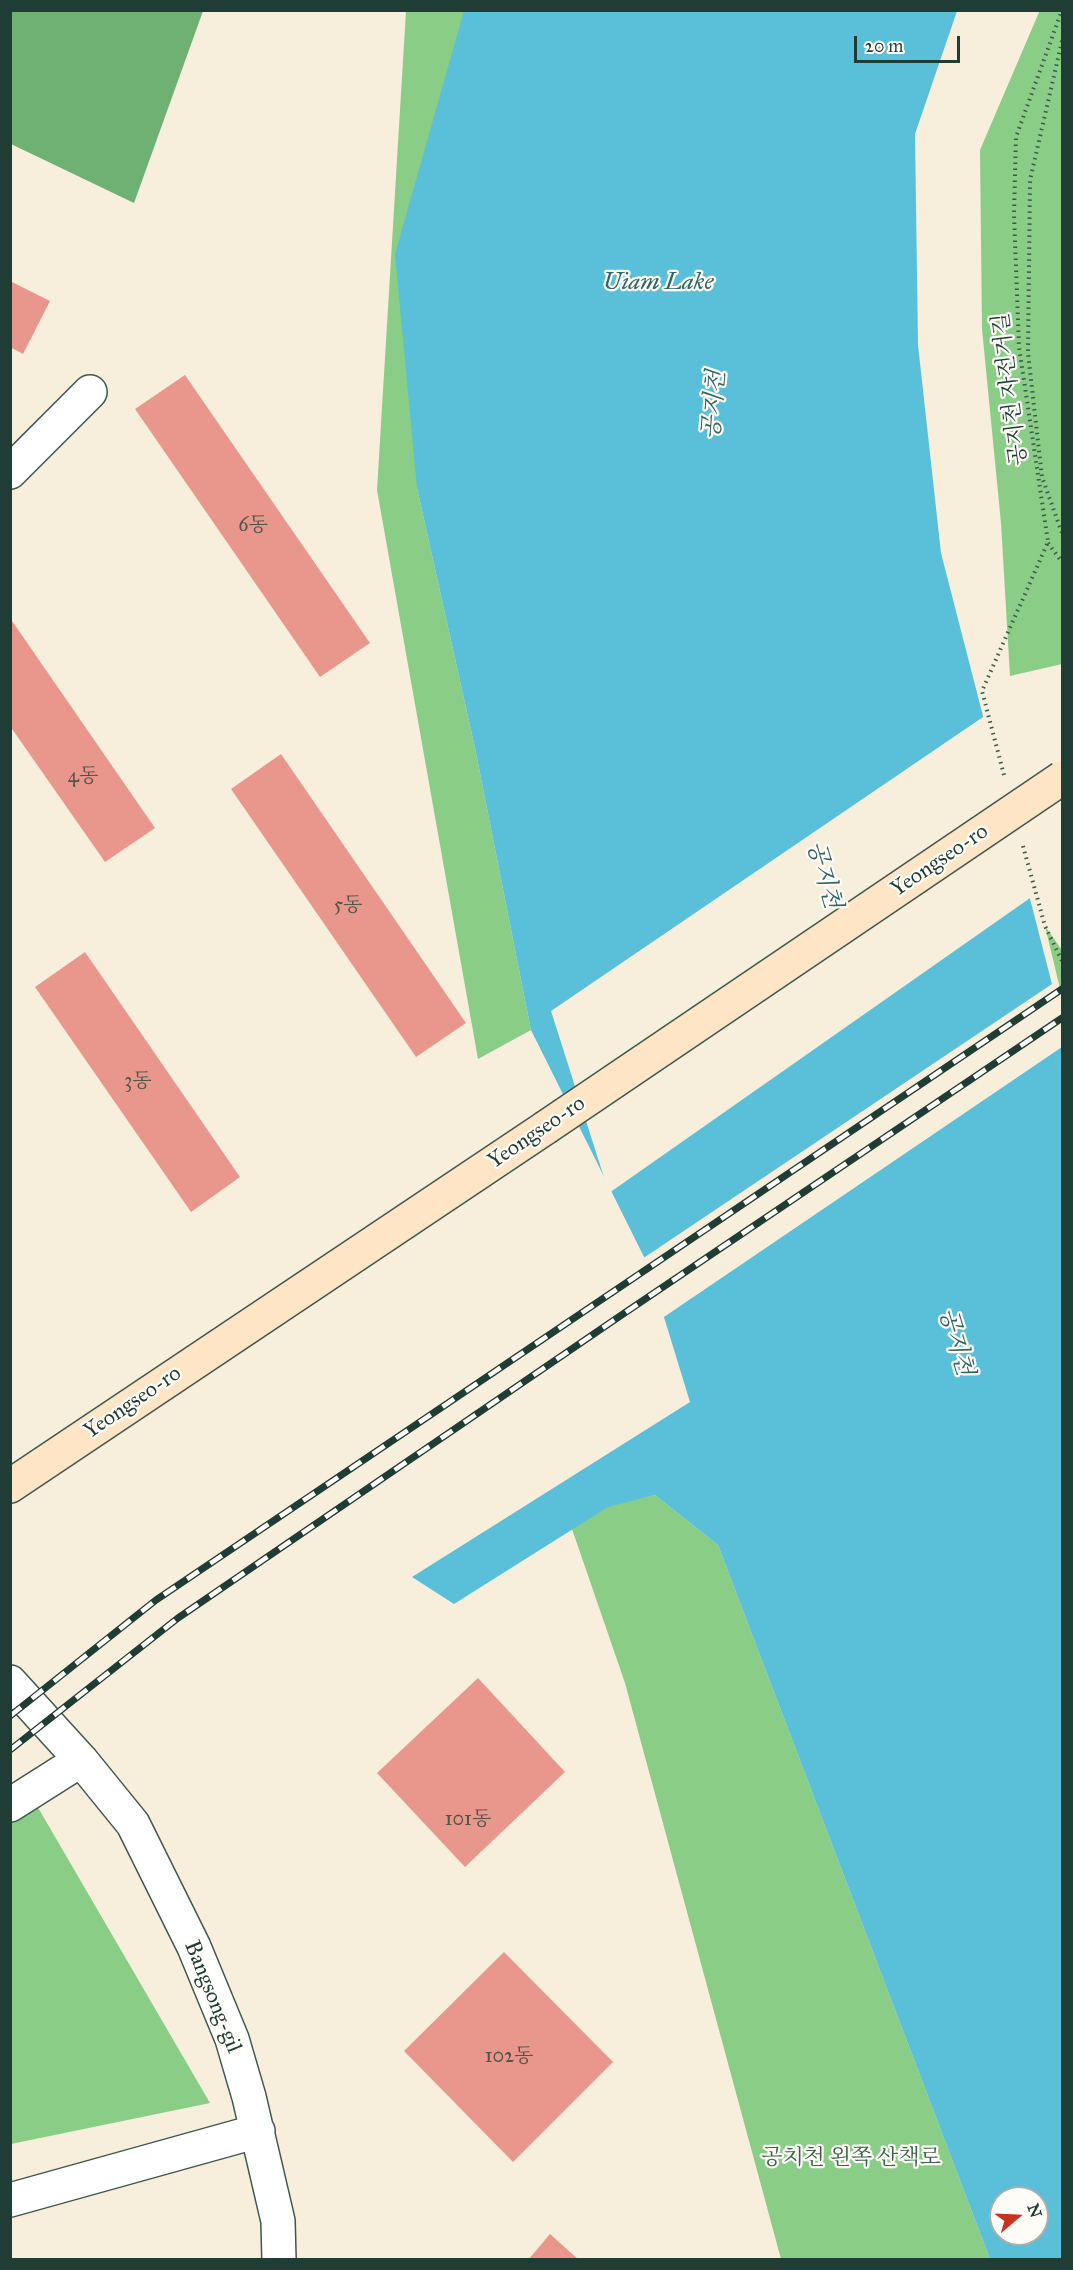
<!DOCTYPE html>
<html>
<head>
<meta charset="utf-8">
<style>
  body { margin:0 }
  #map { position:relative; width:1073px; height:2270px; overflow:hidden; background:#f7eedc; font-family:"IM FELL Great Primer",serif }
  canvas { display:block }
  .frame { position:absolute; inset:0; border:12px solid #1f3d34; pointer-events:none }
  .north { position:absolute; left:989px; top:2186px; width:60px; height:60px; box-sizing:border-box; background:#fdfcf7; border:2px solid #a4b0a9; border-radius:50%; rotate:71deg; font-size:16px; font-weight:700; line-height:24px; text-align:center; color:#1f3d34 }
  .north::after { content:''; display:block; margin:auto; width:21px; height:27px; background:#c8321e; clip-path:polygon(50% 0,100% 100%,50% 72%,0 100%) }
  .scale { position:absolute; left:854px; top:36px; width:106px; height:27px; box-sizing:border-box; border:3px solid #1f3d34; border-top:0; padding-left:8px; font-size:18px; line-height:21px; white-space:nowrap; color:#1f3d34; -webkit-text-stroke:4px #fdfcf7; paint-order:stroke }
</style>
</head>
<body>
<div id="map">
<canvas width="1073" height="2270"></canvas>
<div class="frame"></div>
<div class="north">N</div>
<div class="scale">20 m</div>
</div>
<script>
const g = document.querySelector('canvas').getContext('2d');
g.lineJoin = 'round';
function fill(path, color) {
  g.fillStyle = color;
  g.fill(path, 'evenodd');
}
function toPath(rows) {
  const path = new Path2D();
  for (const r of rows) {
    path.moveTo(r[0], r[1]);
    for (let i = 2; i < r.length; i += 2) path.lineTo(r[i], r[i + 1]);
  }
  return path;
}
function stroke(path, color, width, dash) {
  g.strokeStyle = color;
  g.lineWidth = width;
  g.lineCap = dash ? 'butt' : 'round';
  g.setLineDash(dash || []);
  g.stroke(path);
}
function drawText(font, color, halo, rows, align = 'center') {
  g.font = font + ' "IM FELL Great Primer","Noto Serif KR",serif';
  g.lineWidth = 4.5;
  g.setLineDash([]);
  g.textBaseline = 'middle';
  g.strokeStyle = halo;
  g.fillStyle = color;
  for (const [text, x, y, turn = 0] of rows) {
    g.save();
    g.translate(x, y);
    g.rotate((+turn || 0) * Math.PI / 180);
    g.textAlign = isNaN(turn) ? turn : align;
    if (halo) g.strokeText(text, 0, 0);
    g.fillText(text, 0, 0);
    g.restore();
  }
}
fill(toPath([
  [1040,10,1062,11,1062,664,1010,676,1001,523,982,329,980,150],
  [406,11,491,11,417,488,475,748,531,1030,478,1059,377,490],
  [1045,926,1062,950,1062,997],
  [655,1495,718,1545,990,2259,781,2259,625,1683,572,1529,608,1506],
  [33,1799,210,2103,11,2144,10,1812]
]), '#8acd86');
fill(toPath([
  [11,10,203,11,134,203,11,144]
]), '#6fb073');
fill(toPath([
  [464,11,957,11,915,134,918,345,941,553,1062,1023,1062,2259,990,2259,718,1545,655,1495,608,1507,454,1604,412,1577,690,1402,648,1265,531,1030,475,748,417,488,395,254],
  [1001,2198,1037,2198,1037,2234,1001,2234]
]), '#5abfd8');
fill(toPath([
  [986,715,1033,896,609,1193,551,1011],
  [1055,982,1062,1011,1062,1047,661,1319,642,1259]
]), '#f7eedc');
fill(toPath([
  [10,281,50,301,23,354,10,347],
  [185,375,370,643,320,677,135,409],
  [10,618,155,828,105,862,10,726],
  [281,754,466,1023,416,1057,231,789],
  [85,952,240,1177,191,1212,35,987],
  [478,1678,565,1772,465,1867,377,1773],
  [504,1952,613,2062,513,2162,404,2051],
  [550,2234,579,2260,528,2260]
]), '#e9978c');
const street = toPath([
  [10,472,90,392],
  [10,1682,81,1760,133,1824,194,1947,232,2039,249,2097,278,2221,279,2260],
  [10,1805,81,1760],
  [10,2200,258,2131]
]);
const secondary = toPath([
  [10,1486,545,1128]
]);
stroke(street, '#3f584d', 36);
stroke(secondary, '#3f584d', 36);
stroke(toPath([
  [1062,41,1030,180,1028,353,1042,477,1062,533],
  [1048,543,1062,562],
  [1004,775,982,691,1048,542,1019,347,1014,214,1016,137,1062,10],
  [1023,846,1045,926,1062,961]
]), '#3f584d', 4, [1.5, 4.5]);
stroke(street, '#fff', 33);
stroke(secondary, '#fde5c5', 33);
const rail = toPath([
  [10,1716,156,1600,1062,989],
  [10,1750,178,1618,623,1314,1062,1018]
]);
stroke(rail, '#1f3d34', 7);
stroke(rail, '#fdfcf7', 4.5, [14]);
const secondaryBridge = toPath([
  [545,1128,1062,778]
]);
stroke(secondaryBridge, '#3f584d', 36, []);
stroke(secondaryBridge, '#fde5c5', 33);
drawText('20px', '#52544a', null, [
  ["6동",253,526],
  ["4동",83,777],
  ["5동",348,906],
  ["3동",138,1082],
  ["101동",468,1820],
  ["102동",509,2057]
]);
drawText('22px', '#1f3d34', '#fdfcf7', [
  ["공지천 자전거길",1011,389,-97],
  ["Yeongseo-ro",940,861,-34],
  ["Yeongseo-ro",537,1133,-34],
  ["Yeongseo-ro",133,1403,-34],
  ["Bangsong-gil",212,1997,68]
]);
drawText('22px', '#3a6148', '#fdfcf7', [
  ["공치천 왼쪽 산책로",851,2159]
]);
drawText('italic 24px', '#316465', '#fdfcf7', [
  ["Uiam Lake",658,283],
  ["공지천",715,405,-85],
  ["공지천",823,875,74],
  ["공지천",955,1342,74]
]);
</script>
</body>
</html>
